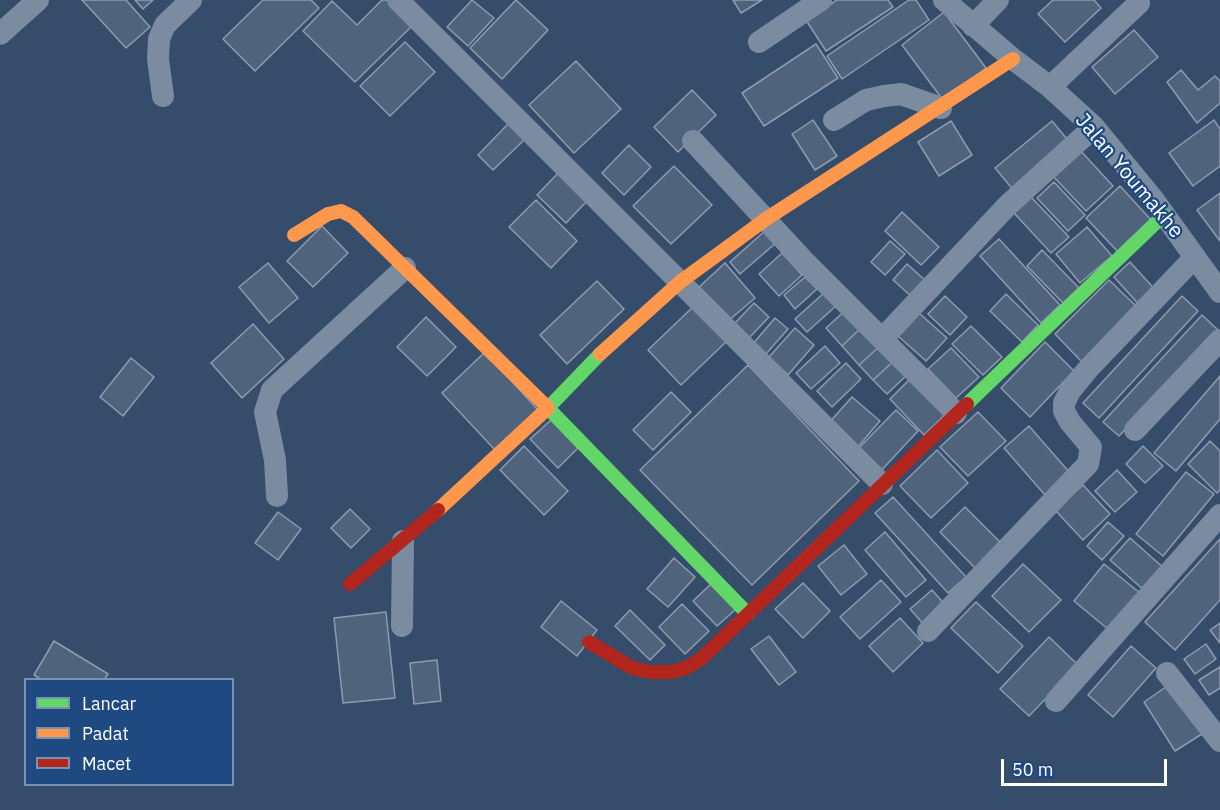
<!DOCTYPE html>
<html>
<head>
<meta charset="utf-8">
<style>
  body { margin:0 }
  #map { position:relative; width:1220px; height:810px; overflow:hidden; background:#354c6b; font-family:"IBM Plex Sans",sans-serif }
  canvas { display:block }
  .legend { position:absolute; left:24px; top:678px; width:210px; height:108px; box-sizing:border-box; background:#1f4981; border:2px solid #7992b3; margin:0; padding:8px 10px; list-style:none; font-size:18px; color:#fff }
  .legend li { display:flex; align-items:center; gap:12px; height:30px }
  .legend b { width:30px; border:2px solid #7992b3 }
  .scale { position:absolute; left:1001px; top:759px; width:166px; height:27px; box-sizing:border-box; border:3px solid #fff; border-top:0; padding-left:8px; font-size:18px; line-height:21px; white-space:nowrap; color:#fff; -webkit-text-stroke:4px #1f4981; paint-order:stroke }
</style>
</head>
<body>
<div id="map">
<canvas width="1220" height="810"></canvas>
<ul class="legend">
<li><b style="height:8px;background:#63d668"></b>Lancar</li>
<li><b style="height:8px;background:#ff974d"></b>Padat</li>
<li><b style="height:8px;background:#b3261e"></b>Macet</li>
</ul>
<div class="scale">50 m</div>
</div>
<script>
const g = document.querySelector('canvas').getContext('2d');
g.lineJoin = 'round';
function fill(path, color) {
  g.fillStyle = color;
  g.fill(path, 'evenodd');
}
function toPath(rows) {
  const path = new Path2D();
  for (const r of rows) {
    path.moveTo(r[0], r[1]);
    for (let i = 2; i < r.length; i += 2) path.lineTo(r[i], r[i + 1]);
  }
  return path;
}
function stroke(path, color, width, dash) {
  g.strokeStyle = color;
  g.lineWidth = width;
  g.lineCap = dash ? 'butt' : 'round';
  g.setLineDash(dash || []);
  g.stroke(path);
}
function drawText(font, color, halo, rows, align = 'center') {
  g.font = font + ' "IBM Plex Sans",sans-serif';
  g.lineWidth = 4.5;
  g.setLineDash([]);
  g.textBaseline = 'middle';
  g.strokeStyle = halo;
  g.fillStyle = color;
  for (const [text, x, y, turn = 0] of rows) {
    g.save();
    g.translate(x, y);
    g.rotate((+turn || 0) * Math.PI / 180);
    g.textAlign = isNaN(turn) ? turn : align;
    if (halo) g.strokeText(text, 0, 0);
    g.fillText(text, 0, 0);
    g.restore();
  }
}
const building = toPath([
  [82,0,126,0,150,27,126,48,82,0],
  [135,0,153,0,143,9,135,0],
  [263,0,311,0,319,8,255,71,223,39,263,0],
  [382,0,389,0,413,25,355,82,303,31,332,1,357,25,382,0],
  [472,0,494,18,468,46,447,27,472,0],
  [516,0,548,30,502,79,470,48,516,0],
  [733,0,762,0,741,13,733,0],
  [837,0,888,0,893,7,826,51,806,20,837,0],
  [909,0,916,0,929,20,842,79,827,56,909,0],
  [1053,0,1094,0,1101,8,1065,42,1038,14,1053,0],
  [944,12,986,68,943,100,902,45,944,12],
  [1134,30,1158,57,1115,94,1092,67,1134,30],
  [405,42,435,72,390,116,360,86,405,42],
  [816,44,838,78,764,126,742,93,816,44],
  [576,61,621,109,574,153,529,105,576,61],
  [1181,70,1198,90,1215,76,1220,81,1220,103,1197,123,1167,82,1181,70],
  [692,90,716,115,678,152,654,127,692,90],
  [813,120,837,156,815,170,792,134,813,120],
  [1214,120,1220,129,1220,166,1193,186,1169,153,1214,120],
  [951,121,972,155,939,176,918,142,951,121],
  [1052,121,1072,145,1015,192,995,168,1052,121],
  [509,123,525,139,493,170,478,155,509,123],
  [629,145,651,167,624,195,602,173,629,145],
  [1079,149,1113,186,1086,211,1051,174,1079,149],
  [674,166,712,205,671,244,633,206,674,166],
  [561,170,590,198,566,223,537,195,561,170],
  [1054,182,1085,215,1068,231,1037,198,1054,182],
  [1120,186,1152,221,1119,253,1086,218,1120,186],
  [1220,193,1220,241,1197,210,1220,193],
  [1031,197,1069,237,1051,253,1014,213,1031,197],
  [536,200,577,241,551,268,509,227,536,200],
  [902,212,939,247,921,265,885,231,902,212],
  [322,226,348,253,313,287,287,261,322,226],
  [1087,227,1112,256,1080,283,1056,254,1087,227],
  [766,230,777,242,740,274,730,262,766,230],
  [999,239,1060,305,1041,323,980,256,999,239],
  [890,241,905,254,885,275,871,262,890,241],
  [1042,250,1079,288,1063,303,1027,266,1042,250],
  [782,253,802,275,779,296,759,274,782,253],
  [1130,262,1159,294,1143,309,1114,277,1130,262],
  [268,263,298,298,269,323,239,287,268,263],
  [725,263,755,298,727,322,697,289,725,263],
  [907,264,926,281,912,297,893,280,907,264],
  [805,277,817,289,795,309,784,295,805,277],
  [1109,280,1137,307,1082,362,1055,334,1109,280],
  [597,281,624,309,567,364,540,335,597,281],
  [825,292,837,305,807,332,795,319,825,292],
  [1006,294,1038,325,1022,342,990,311,1006,294],
  [945,296,967,317,950,335,928,314,945,296],
  [1182,296,1198,311,1099,418,1083,403,1182,296],
  [754,303,769,317,749,338,734,324,754,303],
  [696,304,729,339,681,385,648,350,696,304],
  [848,308,864,325,842,346,826,328,848,308],
  [919,313,947,338,926,361,898,336,919,313],
  [1202,315,1218,330,1119,436,1103,422,1202,315],
  [426,317,456,347,427,376,397,347,426,317],
  [775,318,788,329,765,355,752,345,775,318],
  [253,324,284,359,242,398,211,363,253,324],
  [864,325,882,344,859,365,842,346,864,325],
  [971,326,1002,357,983,375,952,344,971,326],
  [795,328,814,345,788,375,769,357,795,328],
  [1045,342,1074,371,1030,417,1001,388,1045,342],
  [882,344,896,359,873,380,859,365,882,344],
  [825,346,840,363,811,389,796,373,825,346],
  [951,348,979,377,956,398,928,369,951,348],
  [485,352,538,410,495,450,442,393,485,352],
  [131,358,154,377,123,416,100,397,131,358],
  [896,359,909,373,887,394,873,380,896,359],
  [846,363,861,379,832,407,817,391,846,363],
  [748,365,859,481,752,585,640,470,748,365],
  [915,374,950,410,924,435,890,399,915,374],
  [1220,376,1220,419,1176,471,1154,453,1220,376],
  [671,392,691,412,653,450,633,430,671,392],
  [852,397,880,421,855,450,827,425,852,397],
  [896,410,918,431,877,475,854,453,896,410],
  [978,412,1006,441,968,476,940,447,978,412],
  [551,420,578,448,558,468,530,439,551,420],
  [1029,426,1070,473,1045,495,1004,448,1029,426],
  [1210,441,1220,451,1220,490,1217,493,1188,464,1210,441],
  [524,446,568,491,544,515,500,470,524,446],
  [1143,446,1163,466,1145,483,1126,464,1143,446],
  [937,450,968,483,931,518,900,486,937,450],
  [1117,470,1137,492,1115,512,1095,491,1117,470],
  [1186,472,1214,494,1163,556,1136,534,1186,472],
  [1083,485,1110,514,1083,540,1055,510,1083,485],
  [893,497,966,577,948,593,875,513,893,497],
  [965,507,1000,542,975,568,940,532,965,507],
  [350,509,370,529,351,548,331,528,350,509],
  [278,512,301,529,278,560,255,543,278,512],
  [1108,522,1124,536,1102,560,1087,546,1108,522],
  [885,532,926,580,906,597,865,550,885,532],
  [1130,538,1166,570,1146,592,1110,560,1130,538],
  [1220,539,1220,600,1175,650,1145,622,1220,539],
  [844,545,867,574,841,595,818,566,844,545],
  [674,558,695,577,668,607,647,589,674,558],
  [1023,564,1061,600,1029,632,992,596,1023,564],
  [1104,564,1140,593,1109,630,1074,601,1104,564],
  [881,580,901,602,860,639,840,617,881,580],
  [712,583,736,609,717,626,693,601,712,583],
  [803,583,830,611,803,638,775,609,803,583],
  [932,590,949,609,927,628,910,609,932,590],
  [561,601,597,630,577,656,541,627,561,601],
  [976,602,1023,646,998,673,951,628,976,602],
  [682,604,709,631,685,654,659,627,682,604],
  [630,610,665,645,650,660,615,626,630,610],
  [386,612,395,698,343,703,334,618,386,612],
  [900,618,923,643,893,672,869,646,900,618],
  [1220,623,1220,643,1210,630,1220,623],
  [769,636,796,672,779,685,751,649,769,636],
  [1049,637,1078,665,1029,716,1000,689,1049,637],
  [54,641,108,674,104,680,42,680,34,675,54,641],
  [1206,644,1216,659,1195,674,1184,659,1206,644],
  [1131,646,1156,668,1113,717,1088,695,1131,646],
  [437,660,441,701,414,704,410,663,437,660],
  [1220,667,1220,688,1209,695,1199,680,1220,667],
  [1173,682,1205,732,1175,751,1144,702,1173,682]
]);
fill(building, '#50637c');
stroke(building, '#8e9caf', 1.5);
stroke(toPath([
  [398,0,882,484],
  [944,0,1013,59,1050,87,1094,127,1153,199,1220,292],
  [973,26,998,0],
  [0,34,38,0],
  [759,42,821,0],
  [1050,87,1139,3],
  [163,96,158,59,159,39,165,25,191,0],
  [834,120,866,100,884,96,901,94,941,108],
  [693,141,803,260,956,413],
  [882,339,1007,206,1094,127],
  [1135,430,1220,340],
  [277,496,275,460,265,412,272,390,405,268],
  [402,626,403,541],
  [928,631,1088,464,1091,447,1070,422,1064,411,1064,403,1070,391,1088,369,1195,257],
  [1167,673,1220,741],
  [1056,701,1220,515]
]), '#7b8ca1', 22);
stroke(toPath([
  [600,354,548,408,748,614],
  [967,404,1164,215]
]), '#63d668', 14);
stroke(toPath([
  [294,235,328,214,341,211,353,217,548,408,438,510],
  [600,354,680,282,766,219,1013,59]
]), '#ff974d', 14);
stroke(toPath([
  [350,584,438,510],
  [589,642,632,668,650,672,671,672,686,668,701,659,967,404]
]), '#b3261e', 14);
drawText('21px', '#fff', '#1f4981', [
  ["Jalan Youmakhe",1129,176,50]
]);
</script>
</body>
</html>
